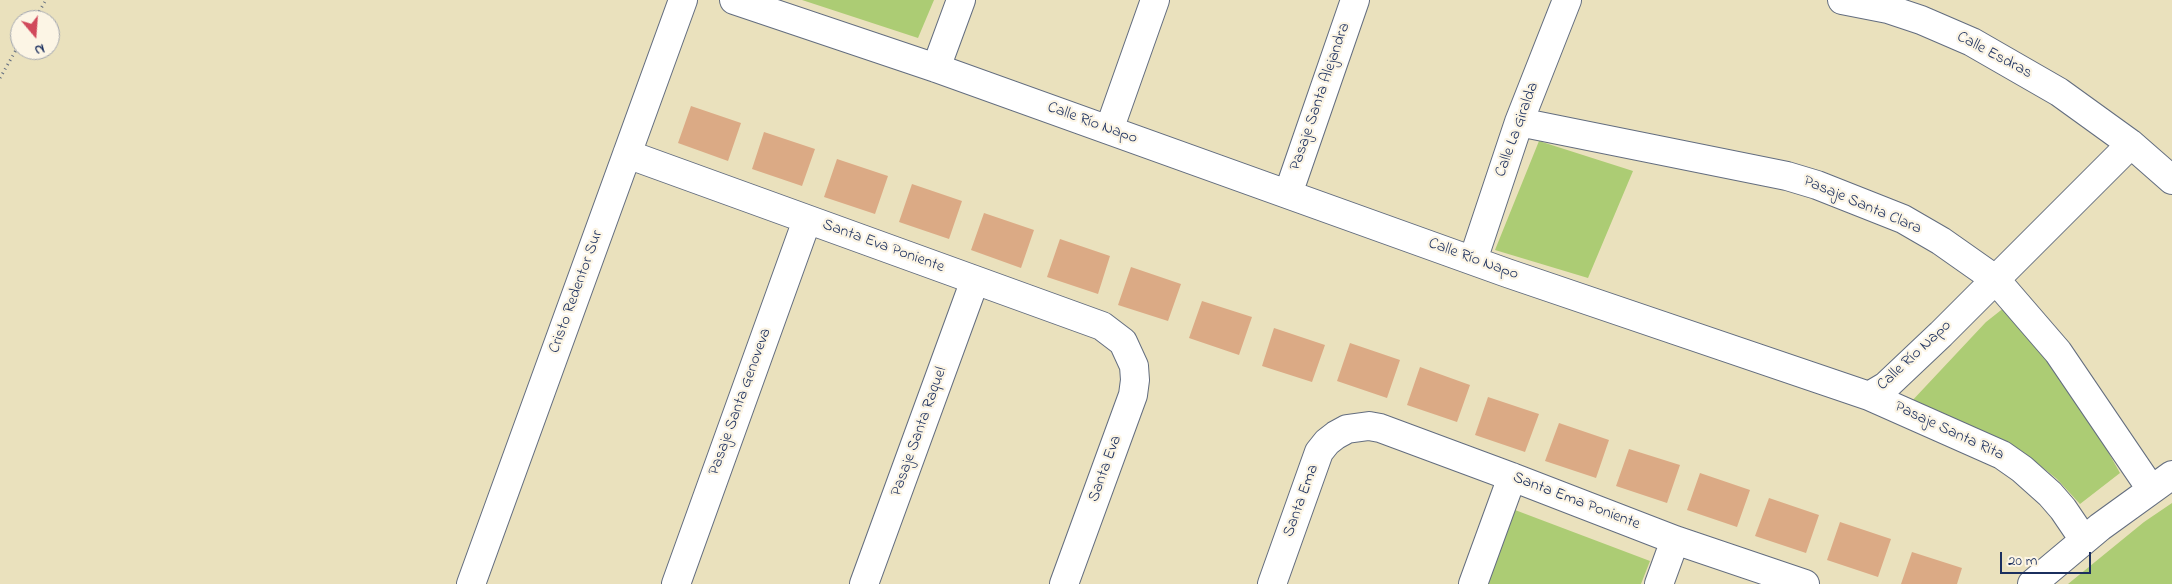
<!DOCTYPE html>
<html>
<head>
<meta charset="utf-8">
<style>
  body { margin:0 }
  #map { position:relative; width:2172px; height:584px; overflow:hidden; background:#eae1bd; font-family:"Indie Flower",sans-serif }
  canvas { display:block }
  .north { position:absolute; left:10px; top:10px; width:50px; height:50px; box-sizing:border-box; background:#fcf5e5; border:1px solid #a2a6af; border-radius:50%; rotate:162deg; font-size:14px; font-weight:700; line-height:20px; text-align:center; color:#1b2f5e }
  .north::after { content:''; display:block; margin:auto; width:18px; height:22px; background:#d1495b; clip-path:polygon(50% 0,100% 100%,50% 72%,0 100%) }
  .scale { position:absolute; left:2000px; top:552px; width:91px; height:22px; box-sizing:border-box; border:2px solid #1b2f5e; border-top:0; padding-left:6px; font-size:15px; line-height:18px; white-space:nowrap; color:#1b2f5e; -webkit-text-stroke:4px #fcf5e5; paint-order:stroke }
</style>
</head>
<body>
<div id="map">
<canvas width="2172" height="584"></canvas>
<div class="north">N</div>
<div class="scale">20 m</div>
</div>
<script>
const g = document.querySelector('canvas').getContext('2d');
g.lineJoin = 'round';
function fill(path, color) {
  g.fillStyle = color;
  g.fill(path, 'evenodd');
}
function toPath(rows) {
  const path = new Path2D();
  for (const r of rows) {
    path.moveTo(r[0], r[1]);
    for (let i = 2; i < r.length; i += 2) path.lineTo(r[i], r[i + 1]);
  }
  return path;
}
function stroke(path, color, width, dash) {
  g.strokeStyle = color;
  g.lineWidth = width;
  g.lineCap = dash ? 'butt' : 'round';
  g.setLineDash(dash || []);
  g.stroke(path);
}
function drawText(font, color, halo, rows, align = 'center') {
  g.font = font + ' "Indie Flower",sans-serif';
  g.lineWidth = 4.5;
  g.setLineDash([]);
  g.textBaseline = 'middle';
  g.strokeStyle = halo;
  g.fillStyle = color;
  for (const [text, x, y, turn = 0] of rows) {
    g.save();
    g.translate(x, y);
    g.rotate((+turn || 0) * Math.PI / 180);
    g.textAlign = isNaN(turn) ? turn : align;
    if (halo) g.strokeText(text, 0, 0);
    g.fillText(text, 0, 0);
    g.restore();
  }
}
fill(toPath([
  [802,0,934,0,918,38],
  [1539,141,1633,171,1588,278,1495,250],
  [2005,307,2079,400,2120,473,2080,504,2057,479,2022,451,1953,419,1910,403,1986,322],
  [2172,503,2172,584,2068,584,2144,522],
  [1515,510,1650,561,1641,584,1487,584]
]), '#accc74');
fill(toPath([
  [691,106,741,123,728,161,678,143],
  [764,132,815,149,802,186,752,169],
  [837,159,888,176,875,214,824,197],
  [912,184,962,201,949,239,899,222],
  [984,213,1034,230,1021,268,971,250],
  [1060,239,1110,256,1098,294,1047,277],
  [1131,267,1181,284,1168,321,1118,305],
  [1202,301,1252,317,1239,355,1189,338],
  [1274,328,1325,345,1312,382,1262,366],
  [1350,343,1400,360,1387,398,1337,381],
  [1420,367,1470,385,1457,422,1407,405],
  [1488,397,1539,414,1525,452,1475,435],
  [1559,423,1609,440,1596,478,1545,461],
  [1629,449,1680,465,1667,503,1616,486],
  [1700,473,1750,490,1737,527,1687,510],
  [1769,498,1819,515,1806,553,1755,536],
  [1840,522,1891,539,1878,577,1827,560],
  [1912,552,1962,568,1957,584,1901,584]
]), '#dbaa85');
const minor = toPath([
  [734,0,936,68,1507,273,1869,396,2002,455,2022,469,2050,494,2063,509,2084,540],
  [1842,0,1888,9,1921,20,1972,42,2059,92,2131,144,2172,180],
  [936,68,961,0],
  [1519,122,1787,176,1817,185,1903,219,1941,241,1995,279,2058,352,2151,489],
  [1109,130,1155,0],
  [627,154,1102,326,1123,342,1134,366,1135,380,1133,395,1064,584],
  [1288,194,1355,0],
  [1473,260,1519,122,1567,0],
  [1869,396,1886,386,1941,334,2131,144],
  [471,584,683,0],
  [676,584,807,220],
  [864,584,975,280],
  [1272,584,1319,452,1327,442,1336,435,1347,429,1369,426,1380,428,1512,477,1675,540,1805,584],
  [1473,584,1512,477],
  [1659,584,1675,540],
  [2032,584,2100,527,2172,475]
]);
stroke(minor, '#636d7f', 30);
stroke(toPath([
  [34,20,46,0],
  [0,78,20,43]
]), '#636d7f', 3, [1, 4]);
stroke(minor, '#fff', 28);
drawText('16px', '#1b2f5e', '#fcf5e5', [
  ["Calle Esdras",1994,56,28],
  ["Pasaje Santa Alejandra",1321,97,-71],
  ["Calle Río Napo",1092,124,20],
  ["Calle La Giralda",1518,130,-70],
  ["Pasaje Santa Clara",1862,206,23],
  ["Santa Eva Poniente",883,247,20],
  ["Calle Río Napo",1473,260,20],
  ["Cristo Redentor Sur",577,292,-70],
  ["Calle Río Napo",1915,356,-43],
  ["Pasaje Santa Genoveva",741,402,-70],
  ["Pasaje Santa Raquel",920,432,-70],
  ["Pasaje Santa Rita",1949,432,25],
  ["Santa Eva",1106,469,-70],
  ["Santa Ema",1302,501,-70],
  ["Santa Ema Poniente",1576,502,21]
]);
</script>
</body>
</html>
